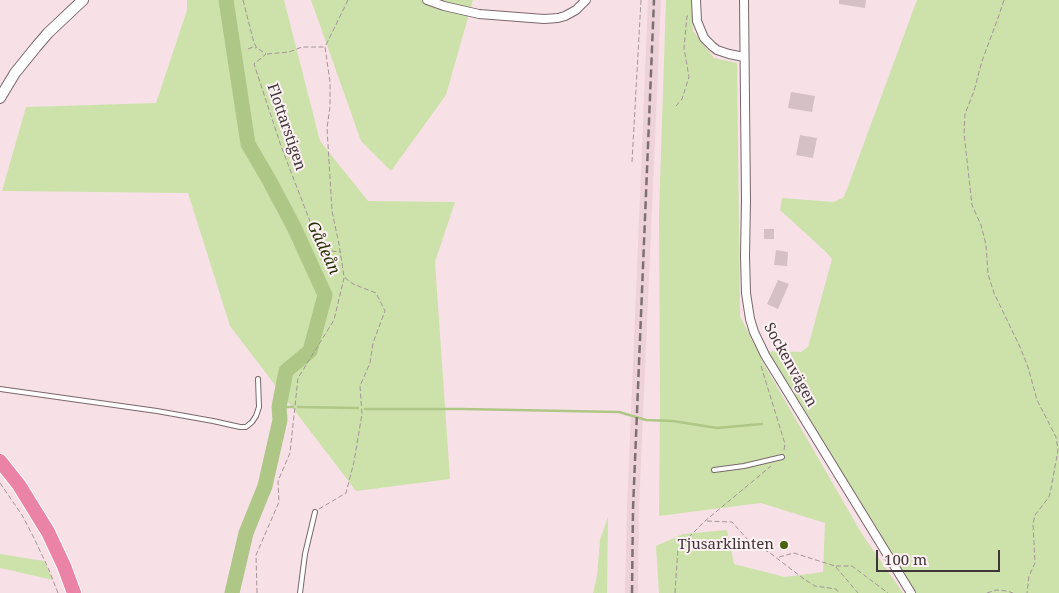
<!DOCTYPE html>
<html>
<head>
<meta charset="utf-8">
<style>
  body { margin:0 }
  #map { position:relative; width:1059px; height:593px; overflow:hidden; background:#f7e1e7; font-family:"Noto Serif",serif }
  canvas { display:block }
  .scale { position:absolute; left:876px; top:550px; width:124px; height:22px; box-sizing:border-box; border:2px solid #3e3638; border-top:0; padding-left:6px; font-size:15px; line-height:18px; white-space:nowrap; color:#3e3638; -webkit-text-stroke:4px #fef1f4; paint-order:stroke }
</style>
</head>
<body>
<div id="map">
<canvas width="1059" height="593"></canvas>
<div class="scale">100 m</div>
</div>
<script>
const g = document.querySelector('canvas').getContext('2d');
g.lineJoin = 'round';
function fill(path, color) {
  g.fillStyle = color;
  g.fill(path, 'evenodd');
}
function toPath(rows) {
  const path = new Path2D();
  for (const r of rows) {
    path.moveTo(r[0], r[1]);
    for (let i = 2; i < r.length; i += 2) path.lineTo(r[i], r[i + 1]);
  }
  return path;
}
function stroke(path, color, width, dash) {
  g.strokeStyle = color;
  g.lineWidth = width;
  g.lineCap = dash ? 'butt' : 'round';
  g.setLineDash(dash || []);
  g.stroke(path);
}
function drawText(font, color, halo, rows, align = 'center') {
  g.font = font + ' "Noto Serif",serif';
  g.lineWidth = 4;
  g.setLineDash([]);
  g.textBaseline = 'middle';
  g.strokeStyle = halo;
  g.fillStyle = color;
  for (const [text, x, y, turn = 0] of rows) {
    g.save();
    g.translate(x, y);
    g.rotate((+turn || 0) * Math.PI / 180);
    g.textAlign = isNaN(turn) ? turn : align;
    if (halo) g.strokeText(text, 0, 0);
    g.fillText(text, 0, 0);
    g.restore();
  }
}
fill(toPath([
  [648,0,661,0,639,509,638,593,625,593,627,509]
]), '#eed2d9');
fill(toPath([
  [187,0,284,0,320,141,368,201,455,202,435,262,450,479,356,491,230,326,188,193,2,191,26,107,156,103,187,10],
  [311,0,473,0,446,95,391,171,361,141],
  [666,0,691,0,693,31,714,58,737,63,740,316,765,366,862,534,903,593,659,593,656,546,683,534,727,530,734,564,785,577,823,572,825,523,761,503,659,516,660,406,659,213],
  [917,0,1059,0,1059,593,915,593,871,528,785,380,773,360,765,351,801,352,808,347,832,259,826,252,780,210,782,198,834,202,844,197],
  [608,517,607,593,593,593,597,576,600,540],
  [0,554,44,561,53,580,0,568]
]), '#cce2aa');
stroke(toPath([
  [279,407,293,407],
  [298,407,358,408],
  [365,409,463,409,619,412,646,420,673,421,717,428,762,424]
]), '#aec786', 2.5);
stroke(toPath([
  [226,0,248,144,268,178,294,227,325,295,310,351,286,371,279,407,280,420,265,486,246,533,232,593]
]), '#aec786', 15);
fill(toPath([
  [839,0,866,0,865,8,839,4],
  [791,92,815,96,812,112,788,108],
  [800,135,817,138,813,158,796,155],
  [764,229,774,229,774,239,764,239],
  [776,250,788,252,787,266,774,265],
  [778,280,789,284,778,309,767,304]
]), '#d5c0c5');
const service = toPath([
  [0,389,157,411,213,421,240,427,246,427,252,422,256,416,259,407,258,379],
  [714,470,744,466,782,457],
  [300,593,305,554,315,512]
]);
const minor = toPath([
  [427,0,444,6,479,14,544,19,558,18,565,16,576,10,586,0],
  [696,0,697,21,704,38,712,46,717,50,729,54,744,57],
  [744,0,746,200,745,256,746,293,750,319,754,332,765,355,911,593]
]);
const tertiary = toPath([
  [0,98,15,73,36,47,48,33,83,0]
]);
const trunk = toPath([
  [0,461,19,485,48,532,64,566,74,593]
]);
stroke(service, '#79676c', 6);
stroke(minor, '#79676c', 10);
stroke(tertiary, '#79676c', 12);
stroke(trunk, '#fff', 16);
stroke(toPath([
  [243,0,254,43,257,48,266,54,254,64,281,146,321,250,341,252],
  [1004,0,998,18,982,61,974,91,965,114,964,133,972,205,981,225,986,245,988,274,994,293,1020,347,1028,367,1037,400,1056,437,1058,450,1051,489,1049,497,1035,515,1033,524,1035,563,1029,576,1027,593],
  [248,49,253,47,256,48],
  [267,54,289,52,302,47,325,47],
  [676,106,682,99,689,77,684,48,687,16,688,16],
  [632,162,641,0],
  [761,366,785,444,784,450],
  [0,483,22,515,34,538,49,570,58,593],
  [319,509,346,493,354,462,362,414,360,386,370,363,373,343,385,311,376,293,353,284,344,277,339,244,332,211,327,128,330,107,330,82,325,47,348,0],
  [707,521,732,522,749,541,770,553,804,579,815,586,836,589,839,593],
  [779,557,794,553,835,566,858,593],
  [836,566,852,566,888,593],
  [257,593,256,555,279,502,278,481,290,453,298,378,334,320,344,278],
  [675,593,678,548,705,521,771,466],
  [987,593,996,590,1007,591,1013,593]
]), '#a49498', 1, [5, 2.5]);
stroke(service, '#fff', 4);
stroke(minor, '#fff', 8);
stroke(tertiary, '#fff', 10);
stroke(trunk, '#eb83a7', 14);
stroke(toPath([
  [632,593,633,509,654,0]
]), '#7d7074', 2.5, [8, 4]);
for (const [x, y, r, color] of [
  [784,545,5,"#4a6210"]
]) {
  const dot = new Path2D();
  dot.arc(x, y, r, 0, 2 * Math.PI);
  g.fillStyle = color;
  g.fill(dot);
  stroke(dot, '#fef1f4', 2);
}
drawText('15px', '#3e3638', '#fef1f4', [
  ["Flottarstigen",286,127,71],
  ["Sockenvägen",790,365,61]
]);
drawText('15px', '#3e3638', '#fef1f4', [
  ["Tjusarklinten",774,545]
], 'right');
drawText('italic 16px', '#223000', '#fef1f4', [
  ["Gådeån",323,248,65]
]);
</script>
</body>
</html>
